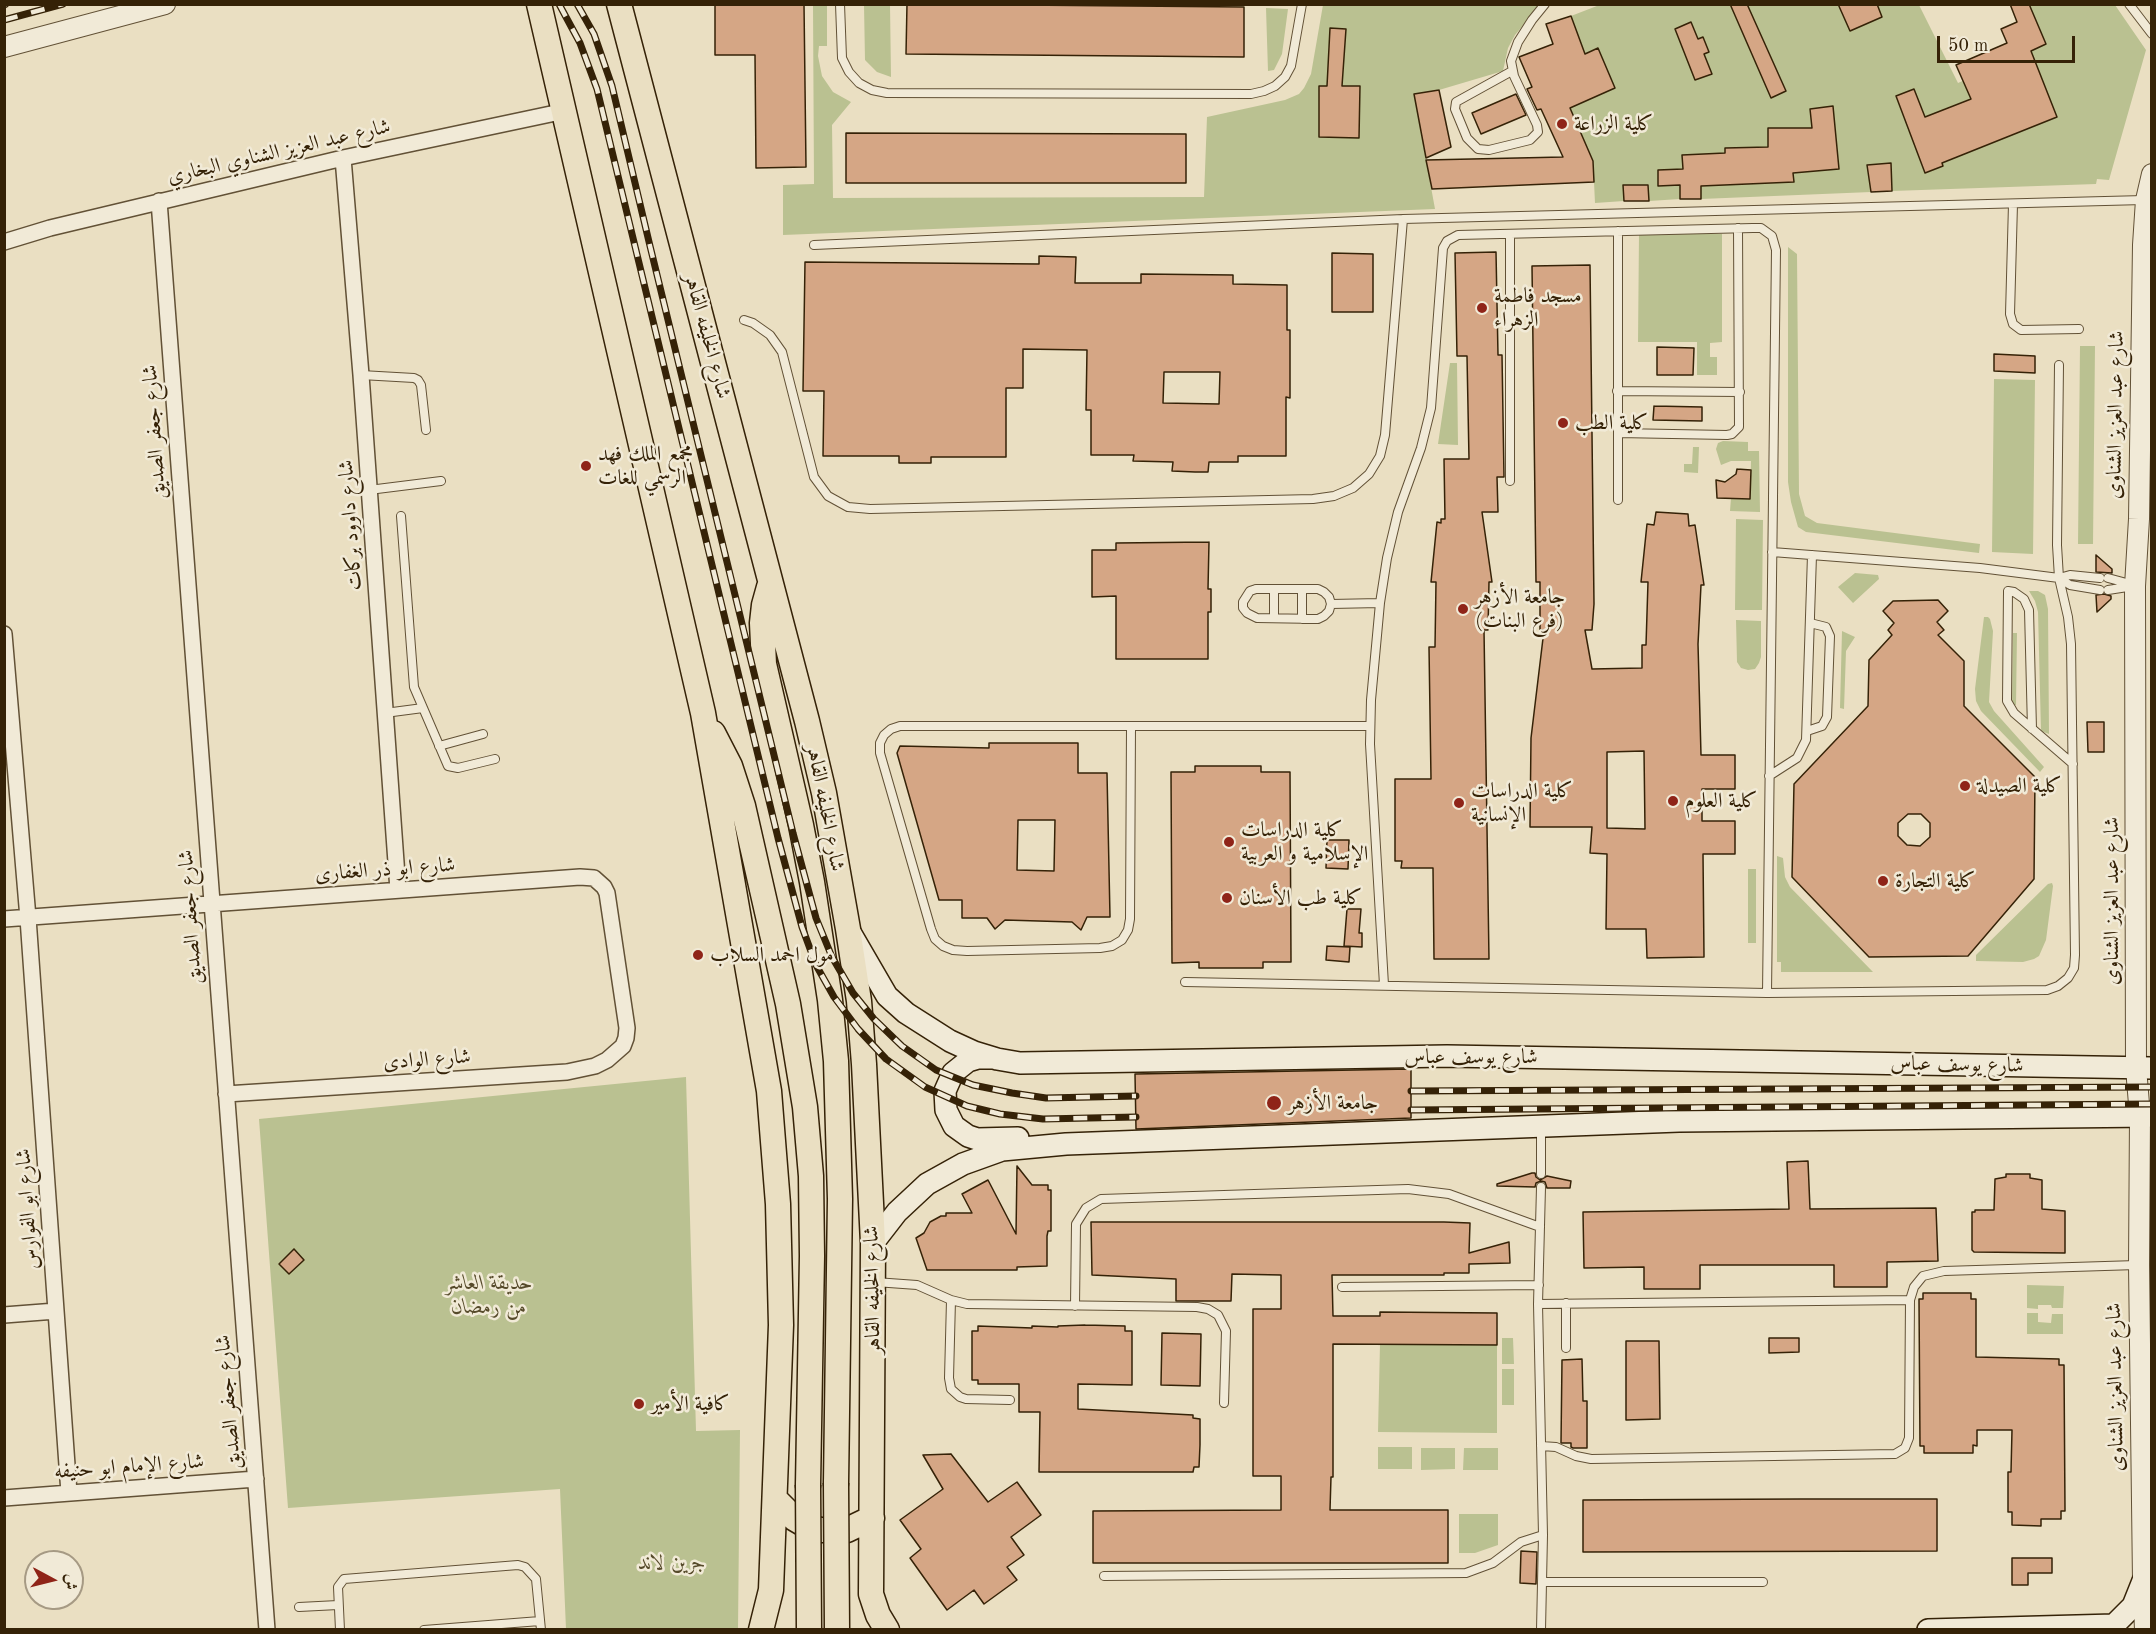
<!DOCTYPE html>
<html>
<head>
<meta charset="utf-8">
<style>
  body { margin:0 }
  #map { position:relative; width:2156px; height:1634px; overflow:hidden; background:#eadfc2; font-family:"Old Standard TT",Amiri,serif }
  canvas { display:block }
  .frame { position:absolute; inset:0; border:6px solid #352207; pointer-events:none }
  .north { position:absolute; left:24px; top:1550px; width:60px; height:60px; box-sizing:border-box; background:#f1ead7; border:2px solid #a69a84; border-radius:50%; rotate:97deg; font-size:16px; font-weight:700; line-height:24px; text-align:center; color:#352207 }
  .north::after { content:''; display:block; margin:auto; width:21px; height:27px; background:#8f2418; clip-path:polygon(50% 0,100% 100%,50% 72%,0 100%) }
  .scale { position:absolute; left:1937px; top:36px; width:138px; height:27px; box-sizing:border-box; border:3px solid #352207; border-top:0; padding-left:8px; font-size:18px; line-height:21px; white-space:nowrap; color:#352207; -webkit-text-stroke:4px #f1ead7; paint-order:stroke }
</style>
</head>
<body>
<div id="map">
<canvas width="2156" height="1634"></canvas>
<div class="frame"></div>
<div class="north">ش</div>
<div class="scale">50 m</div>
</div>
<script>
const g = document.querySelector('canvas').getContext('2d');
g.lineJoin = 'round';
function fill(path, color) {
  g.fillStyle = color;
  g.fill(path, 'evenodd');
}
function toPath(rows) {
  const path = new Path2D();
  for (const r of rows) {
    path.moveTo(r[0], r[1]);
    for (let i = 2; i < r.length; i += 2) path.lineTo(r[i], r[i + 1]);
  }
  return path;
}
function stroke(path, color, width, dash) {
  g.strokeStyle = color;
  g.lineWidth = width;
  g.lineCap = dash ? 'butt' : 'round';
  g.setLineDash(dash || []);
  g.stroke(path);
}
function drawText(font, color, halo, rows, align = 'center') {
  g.font = font + ' "Old Standard TT",Amiri,serif';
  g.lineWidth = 5;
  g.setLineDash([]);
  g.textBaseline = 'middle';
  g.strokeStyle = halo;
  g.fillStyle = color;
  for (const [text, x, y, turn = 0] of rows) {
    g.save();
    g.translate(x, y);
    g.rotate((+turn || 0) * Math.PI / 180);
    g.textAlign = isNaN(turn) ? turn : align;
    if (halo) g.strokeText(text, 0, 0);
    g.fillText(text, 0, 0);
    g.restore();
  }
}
fill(toPath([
  [1602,4,1730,5,1771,97,1786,90,1747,5,1919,5,1958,83,2046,44,2029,5,2115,5,2146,50,2109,180,2097,179,2096,184,1892,191,1891,163,1867,165,1871,192,1701,199,1701,185,1680,186,1680,199,1649,201,1648,185,1624,185,1624,201,1595,203,1593,161,1549,60,1582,47,1571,16],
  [1691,22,1698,39,1703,37,1709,51,1704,54,1711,73,1696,80,1675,29],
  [1598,48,1615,88,1585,101,1568,61],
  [2039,72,1961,155,1944,109],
  [1914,89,1943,166,1926,173,1896,96],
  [1833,107,1816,171,1810,109],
  [1768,128,1792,128,1793,182,1726,185,1768,147],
  [1679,170,1680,185,1659,186,1658,170],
  [813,5,827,5,827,46,819,46,818,56,822,76,833,92,851,102,832,125,833,198,1204,197,1207,117,1285,100,1299,94,1304,88,1311,74,1323,5,1540,5,1515,35,1508,48,1503,71,1439,90,1414,94,1435,209,783,235,783,185,814,184],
  [1330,28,1346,30,1343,63,1328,62],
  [1319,86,1360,87,1359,138,1319,137],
  [864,5,890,5,891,77,877,72,865,60],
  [1266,8,1288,9,1282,54,1274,70,1268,71],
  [1639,234,1722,234,1722,342,1710,343,1710,357,1717,357,1717,375,1697,375,1697,342,1638,342],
  [1788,247,1797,254,1799,494,1805,516,1817,523,1980,544,1979,553,1806,532,1798,527,1791,502,1788,482],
  [2080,346,2095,346,2093,544,2078,544],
  [1450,363,1457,363,1458,445,1438,444],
  [1994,379,2035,380,2033,554,1992,552],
  [1723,441,1748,442,1748,451,1759,451,1760,512,1730,511,1731,498,1750,499,1751,461,1731,461,1721,465,1716,449,1718,443],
  [1693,447,1699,447,1698,473,1684,472,1684,464,1692,464],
  [1736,519,1763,520,1762,610,1735,610],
  [1855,573,1878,575,1879,579,1853,603,1838,587],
  [2029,591,2038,591,2045,595,2048,609,2049,734,2041,731,2038,612,2035,601],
  [1984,617,1988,617,1990,619,1993,631,1989,702,1994,711,2044,767,2040,772,1981,711,1976,701,1975,689],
  [1736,620,1761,621,1761,657,1759,663,1755,669,1748,670,1741,668,1737,662],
  [1842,631,1855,637,1846,651,1844,709,1840,708],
  [2013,633,2017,633,2016,705,2012,705],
  [1777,856,1783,858,1785,877,1790,887,1873,972,1781,972,1781,962,1777,962],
  [1748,869,1756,869,1756,943,1748,943],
  [2052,883,2053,886,2046,940,2039,956,2034,959,2023,962,1976,961,1976,955,2048,884],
  [686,1077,696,1431,740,1430,738,1629,566,1629,560,1489,288,1508,259,1119],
  [2027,1285,2064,1286,2063,1308,2052,1308,2051,1305,2038,1305,2038,1309,2027,1308],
  [2027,1313,2038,1313,2038,1322,2051,1323,2052,1314,2063,1314,2063,1334,2027,1334],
  [1502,1338,1513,1338,1514,1364,1502,1364],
  [1380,1344,1497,1345,1497,1433,1378,1432],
  [1502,1369,1514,1369,1514,1405,1502,1405],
  [1378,1447,1412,1447,1412,1469,1378,1469],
  [1421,1448,1455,1448,1455,1469,1421,1470],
  [1464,1448,1498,1448,1498,1470,1463,1470],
  [1459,1514,1498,1514,1498,1545,1475,1553,1459,1553]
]), '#bac191');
const building = toPath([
  [715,4,804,4,806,167,756,168,755,55,715,55,715,4],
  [907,4,1244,7,1244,57,906,54,907,4],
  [1730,4,1747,4,1786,91,1771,98,1730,4],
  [1838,4,1877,4,1882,17,1850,31,1838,4],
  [2010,4,2029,4,2046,44,2031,51,2057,117,1942,163,1943,166,1925,173,1896,96,1914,89,1925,117,1971,99,1956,65,2007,43,2001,29,2017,22,2010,4],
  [1571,16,1585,54,1598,48,1615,88,1570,108,1593,161,1594,182,1432,189,1426,160,1563,157,1541,109,1537,110,1527,89,1532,87,1519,57,1553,44,1546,24,1571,16],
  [1691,22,1698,39,1703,37,1709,52,1704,54,1712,74,1695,80,1675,29,1691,22],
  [1330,28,1346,29,1342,86,1360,86,1359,138,1319,137,1319,86,1327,86,1330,28],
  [1439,90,1451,147,1426,158,1414,94,1439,90],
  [1516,94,1526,115,1481,134,1472,113,1516,94],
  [1833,106,1839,169,1793,173,1794,182,1701,186,1701,199,1680,199,1680,185,1658,186,1658,170,1683,169,1682,155,1725,153,1725,148,1768,147,1768,128,1812,128,1810,109,1833,106],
  [846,133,1186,134,1186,183,846,183,846,133],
  [1891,163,1892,191,1871,192,1867,165,1891,163],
  [1623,185,1648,185,1649,201,1624,201,1623,185],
  [1496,252,1498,355,1502,355,1504,477,1497,477,1498,512,1482,512,1492,582,1489,582,1488,630,1484,630,1489,959,1434,959,1433,868,1401,868,1402,861,1395,861,1395,779,1431,779,1429,647,1435,647,1436,582,1431,582,1437,522,1441,523,1441,519,1445,519,1444,459,1469,459,1467,356,1457,356,1455,253,1496,252],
  [1332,253,1373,254,1373,312,1332,312,1332,253],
  [1039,256,1076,257,1075,283,1141,283,1141,274,1233,275,1233,284,1287,285,1287,330,1290,330,1290,398,1286,397,1286,456,1238,456,1238,462,1209,462,1208,472,1195,472,1172,471,1173,462,1133,461,1134,455,1091,455,1091,410,1086,410,1087,350,1023,349,1023,388,1006,388,1006,457,931,457,931,463,899,463,899,456,823,456,824,391,803,391,805,262,1039,264,1039,256],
  [1164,372,1220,372,1219,404,1163,403,1164,372],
  [1590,265,1594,604,1592,630,1585,630,1592,669,1642,668,1642,645,1646,645,1648,582,1641,582,1647,524,1654,525,1656,512,1688,514,1689,526,1695,525,1704,585,1701,585,1698,644,1701,755,1735,755,1735,789,1702,789,1702,821,1735,821,1735,854,1703,854,1704,957,1647,958,1646,929,1606,929,1607,854,1590,853,1592,827,1530,827,1531,738,1544,630,1540,630,1540,582,1536,582,1532,266,1590,265],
  [1644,751,1645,829,1607,828,1607,752,1644,751],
  [1657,347,1694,348,1693,375,1657,375,1657,347],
  [1994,354,2035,356,2035,373,1994,371,1994,354],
  [1654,406,1702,407,1702,421,1653,420,1654,406],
  [1737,469,1751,470,1750,499,1717,498,1716,480,1725,482,1736,474,1737,469],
  [1209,542,1208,589,1211,589,1211,612,1208,612,1208,659,1116,659,1116,596,1092,597,1092,550,1116,550,1116,543,1209,542],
  [2096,555,2112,569,2112,573,2096,572,2096,555],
  [2104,594,2111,596,2111,599,2097,612,2096,595,2104,594],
  [1938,600,1948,611,1937,622,1944,630,1938,635,1964,661,1964,706,2035,777,2034,879,1968,956,1869,957,1792,877,1794,784,1868,706,1869,660,1892,635,1888,630,1894,623,1883,611,1893,601,1938,600],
  [1908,814,1921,814,1930,823,1930,837,1920,846,1907,845,1898,836,1898,823,1908,814],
  [2087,722,2104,722,2104,752,2088,752,2087,722],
  [989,743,1078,743,1078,773,1107,773,1110,917,1087,917,1081,930,1072,922,1005,920,995,929,987,918,962,918,962,900,939,900,897,753,900,746,989,748,989,743],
  [1018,820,1055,820,1054,871,1017,870,1018,820],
  [1195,766,1261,766,1261,772,1290,772,1291,962,1263,962,1263,968,1199,968,1199,962,1172,963,1171,772,1195,772,1195,766],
  [1327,840,1349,840,1348,869,1326,868,1327,840],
  [1347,909,1361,909,1359,933,1362,933,1362,947,1344,946,1347,909],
  [1327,946,1350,947,1349,962,1326,960,1327,946],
  [1411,1069,1411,1118,1136,1129,1135,1074,1411,1069],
  [1808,1161,1810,1209,1936,1208,1938,1261,1887,1262,1887,1287,1834,1287,1834,1265,1700,1265,1700,1289,1644,1289,1644,1267,1584,1268,1583,1212,1789,1209,1787,1162,1808,1161],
  [1017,1166,1032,1185,1048,1185,1048,1190,1051,1190,1051,1231,1048,1231,1047,1236,1047,1266,1017,1267,1017,1270,927,1270,916,1238,924,1233,930,1222,941,1216,946,1216,946,1213,972,1213,962,1194,988,1180,1016,1234,1017,1166],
  [1532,1173,1535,1173,1536,1177,1540,1180,1547,1176,1571,1181,1570,1188,1547,1188,1545,1182,1541,1181,1536,1183,1535,1187,1497,1186,1497,1184,1532,1173],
  [2006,1174,2030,1174,2030,1178,2042,1180,2042,1209,2065,1211,2065,1253,1974,1252,1972,1250,1972,1212,1975,1212,1975,1210,1994,1210,1995,1179,2006,1177,2006,1174],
  [1091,1222,1444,1222,1470,1223,1469,1253,1509,1242,1510,1263,1469,1264,1469,1273,1444,1273,1444,1275,1332,1275,1333,1316,1380,1316,1380,1312,1497,1313,1497,1345,1333,1344,1333,1477,1331,1477,1330,1510,1448,1510,1448,1563,1093,1563,1093,1511,1281,1510,1281,1476,1253,1476,1253,1309,1281,1309,1281,1275,1232,1274,1231,1301,1176,1301,1176,1279,1092,1275,1091,1222],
  [294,1249,304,1260,289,1274,279,1264,294,1249],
  [1923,1293,1971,1293,1971,1299,1976,1299,1976,1357,2059,1359,2059,1365,2064,1365,2065,1511,2061,1511,2061,1519,2041,1519,2041,1526,2012,1525,2012,1512,2008,1512,2008,1472,2011,1472,2012,1430,1977,1430,1977,1446,1973,1445,1973,1453,1924,1453,1924,1446,1920,1446,1919,1299,1923,1299,1923,1293],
  [1085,1325,1125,1326,1125,1331,1132,1331,1132,1385,1078,1384,1078,1409,1193,1415,1193,1418,1200,1419,1200,1445,1199,1467,1194,1467,1193,1472,1039,1472,1040,1412,1019,1412,1019,1384,978,1384,978,1380,972,1380,972,1331,978,1331,978,1326,1032,1328,1032,1326,1058,1327,1058,1326,1085,1325],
  [1162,1333,1201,1334,1200,1386,1161,1385,1162,1333],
  [1769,1338,1799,1338,1799,1352,1769,1353,1769,1338],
  [1626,1341,1659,1341,1660,1419,1626,1420,1626,1341],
  [1582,1359,1583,1401,1587,1401,1587,1448,1573,1448,1571,1447,1571,1443,1561,1443,1562,1360,1582,1359],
  [951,1454,988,1502,1017,1482,1041,1515,1011,1537,1024,1555,1007,1567,1017,1580,984,1604,974,1590,947,1610,910,1558,921,1549,900,1520,943,1489,923,1455,951,1454],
  [1801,1499,1937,1499,1937,1551,1583,1552,1583,1500,1801,1499],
  [1521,1551,1537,1552,1536,1584,1520,1583,1521,1551],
  [2012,1558,2052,1558,2052,1573,2028,1573,2028,1585,2012,1585,2012,1558]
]);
fill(building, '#d5a685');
stroke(building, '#352207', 1.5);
const service = toPath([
  [840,4,842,58,849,72,859,83,872,90,887,93,1251,94,1264,91,1275,86,1285,77,1291,66,1302,4],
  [2129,4,2152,34],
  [1512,71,1456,102,1455,109,1467,138,1478,149,1489,150,1530,140,1538,132,1537,125,1514,76,1511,61,1518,42,1532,20,1545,4],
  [2013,204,2010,314,2013,324,2021,330,2079,329],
  [1618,231,1618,500],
  [1510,234,1510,481],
  [814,245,1403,219,2144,200],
  [744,320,753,323,770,335,782,352,814,477,828,496,848,507,870,509,1313,499,1334,496,1353,488,1369,474,1380,456,1385,435,1403,219],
  [361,375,414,378,418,380,421,385,426,430],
  [1617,391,1740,392],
  [1618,433,1727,435,1732,434,1739,427,1738,228],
  [369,490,441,481],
  [401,516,414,687,448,766,458,768,495,759],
  [1772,552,1980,568,2059,578,2070,575,2100,578],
  [2059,578,2070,585,2100,590],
  [2108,578,2134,585],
  [1256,589,1318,589,1324,592,1329,597,1331,604,1329,611,1324,616,1318,619,1257,618,1247,613,1243,608,1243,602,1250,591,1256,589],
  [2108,590,2134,586],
  [1331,604,1380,603],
  [1274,618,1274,589],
  [1302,619,1302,589],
  [385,713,423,708],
  [1131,726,1130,919,1128,930,1122,940,1112,946,1100,948,967,951,953,950,943,946,935,939,931,929,880,753,880,743,884,735,891,729,900,726,1370,726],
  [2032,729,2029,610,2024,599,2014,592,2008,591,2007,701,2014,713,2073,764],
  [1807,731,1822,726,1827,717,1830,636,1826,627,1810,623],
  [439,746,483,734],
  [1769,776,1797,758,1806,740,1812,555],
  [1185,982,1767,993,2047,990,2058,986,2068,978,2074,968,2075,955,2071,644,2068,617,2059,578,2057,545,2059,365],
  [1384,985,1370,744,1371,700,1380,603,1387,558,1398,512,1421,448,1431,408,1443,248,1447,241,1458,235,1753,228,1761,228,1772,236,1776,250,1767,993],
  [1541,1174,1541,1127],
  [1541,1187,1538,1304,1543,1535,1541,1630],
  [875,1282,917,1285,951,1300,967,1304,1197,1307,1208,1309,1218,1315,1226,1331,1224,1403],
  [1342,1287,1539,1285],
  [951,1300,949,1378,951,1389,960,1397,966,1399,1010,1400],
  [1566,1303,1566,1348],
  [1538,1304,1910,1300],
  [1075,1306,1076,1224,1086,1208,1101,1199,1408,1189,1449,1194,1540,1227],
  [1541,1446,1556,1447,1576,1456,1591,1459,1895,1454,1905,1448,1909,1438,1910,1300,1914,1287,1923,1276,1944,1271,2137,1265],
  [1104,1576,1466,1573,1493,1563,1521,1542,1543,1535],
  [1542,1582,1763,1582],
  [299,1607,338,1605],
  [340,1630,338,1587,344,1579,518,1565,525,1567,536,1579,541,1630],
  [424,1630,540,1621]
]);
const minor = toPath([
  [343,158,361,375,398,890],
  [159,201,267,1630],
  [4,242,50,228,343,158,565,111],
  [4,634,28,918,69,1493],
  [4,919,580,877,594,878,604,887,607,893,627,1028,626,1038,623,1046,607,1060,595,1066,567,1072,226,1094],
  [4,1315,56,1311],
  [4,1498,256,1479]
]);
const tertiary = toPath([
  [4,47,165,4],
  [2145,1630,2143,1581,2139,1265,2140,1116,2136,1068,2135,586,2139,519,2143,245,2146,200,2152,174]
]);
const secondary = toPath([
  [851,934,887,996,906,1013,950,1041,974,1052,997,1059,1020,1063,1447,1056,2152,1068],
  [991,1058,978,1058,968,1061,953,1073,945,1091,946,1110,954,1126,968,1136,977,1139,1018,1138],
  [873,1243,897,1212,927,1184,963,1164,1002,1150,1066,1144,1679,1121,2152,1116],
  [1928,1630,2114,1625,2133,1606,2143,1581]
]);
const primary = toPath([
  [539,4,703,713,769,1091,778,1204,781,1325,771,1590,761,1630],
  [619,4,807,721,824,793,848,929,859,1001,864,1064,873,1243,871,1594,878,1615,887,1630],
  [769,587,764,605,762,623,764,664,801,825,812,882,830,1000,836,1061,840,1199,836,1483],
  [713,733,730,766,743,806,788,1004,805,1107,811,1176,812,1256,808,1485],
  [775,1499,795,1519,807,1526,820,1530,847,1530,872,1518]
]);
stroke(service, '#625136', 10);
stroke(minor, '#625136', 18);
stroke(tertiary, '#625136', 22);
stroke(secondary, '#352207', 24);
stroke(primary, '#352207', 27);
stroke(service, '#f1ead7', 8);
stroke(minor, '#f1ead7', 15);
stroke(tertiary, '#f1ead7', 20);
stroke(secondary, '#f1ead7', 21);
stroke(primary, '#eadfc2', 24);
const rail = toPath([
  [559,4,580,43,597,89,778,838,802,927,816,965,834,997,858,1029,886,1059,925,1087,967,1106,1000,1114,1043,1119,1136,1117],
  [577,4,594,34,612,86,650,246,793,833,816,918,832,957,853,993,874,1019,902,1046,936,1070,973,1085,1012,1093,1046,1098,1136,1096],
  [4,5,6,4],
  [4,20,63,4],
  [1411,1091,2152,1087],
  [1411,1110,2152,1104]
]);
stroke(rail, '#352207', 7);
stroke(rail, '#f1ead7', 4.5, [14]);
const primaryBridge = toPath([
  [836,1483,837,1630],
  [808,1485,809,1630]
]);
stroke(primaryBridge, '#352207', 27, []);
stroke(primaryBridge, '#eadfc2', 24);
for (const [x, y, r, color] of [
  [1562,124,6,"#8f2418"],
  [1482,308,6,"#8f2418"],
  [1563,423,6,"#8f2418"],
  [586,466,6,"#8f2418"],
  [1463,609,6,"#8f2418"],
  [1965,786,6,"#8f2418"],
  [1673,801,6,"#8f2418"],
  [1459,803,6,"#8f2418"],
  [1229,842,6,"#8f2418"],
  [1883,881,6,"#8f2418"],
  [1227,898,6,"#8f2418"],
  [698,955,6,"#8f2418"],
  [1274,1103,8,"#8f2418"],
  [639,1404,6,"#8f2418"]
]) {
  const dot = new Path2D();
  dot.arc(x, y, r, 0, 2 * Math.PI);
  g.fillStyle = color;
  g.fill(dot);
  stroke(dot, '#f1ead7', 2);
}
drawText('21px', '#352207', '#f1ead7', [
  ["كلية الزراعة",1574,124],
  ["مسجد فاطمة",1494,296],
  ["الزهراء",1494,320],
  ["كلية الطب",1575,423],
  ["مجمع الملك فهد",598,454],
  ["الرسمي للغات",598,478],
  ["جامعة الأزهر",1475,597],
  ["(فرع البنات)",1475,621],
  ["كلية الصيدلة",1977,786],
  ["كلية الدراسات",1471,791],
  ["الإنسانية",1471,815],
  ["كلية العلوم",1685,801],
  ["كلية الدراسات",1241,830],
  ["الإسلامية و العربية",1241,854],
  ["كلية التجارة",1895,881],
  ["كلية طب الأسنان",1239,898],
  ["مول احمد السلاب",710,955],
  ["جامعة الأزهر",1288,1103],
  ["كافية الأمير",651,1404]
], 'left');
drawText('21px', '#352207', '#f1ead7', [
  ["شارع عبد العزيز الشناوي البخاري",279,152,-13],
  ["شارع الخليفه القاهر",707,336,75],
  ["شارع عبد العزيز الشناوى",2116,415,-89],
  ["شارع جعفر الصديق",155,432,-94],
  ["شارع داوود بركات",351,525,-94],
  ["شارع الخليفه القاهر",825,808,79],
  ["شارع ابو ذر الغفارى",385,870,-4],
  ["شارع عبد العزيز الشناوى",2112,901,-90],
  ["شارع جعفر الصديق",191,917,-94],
  ["شارع يوسف عباس",1471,1057],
  ["شارع الوادى",427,1060,-4],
  ["شارع يوسف عباس",1957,1065,1],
  ["شارع ابو الفوارس",28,1209,-94],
  ["شارع الخليفه القاهر",873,1290,-91],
  ["شارع عبد العزيز الشناوى",2116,1387,-91],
  ["شارع جعفر الصديق",229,1402,-95],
  ["شارع الإمام ابو حنيفه",129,1467,-4]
]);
drawText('italic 21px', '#564a2a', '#f1ead7', [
  ["حديقة العاشر",489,1283],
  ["من رمضان",489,1307],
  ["جرين لاند",672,1563]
]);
</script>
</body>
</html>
